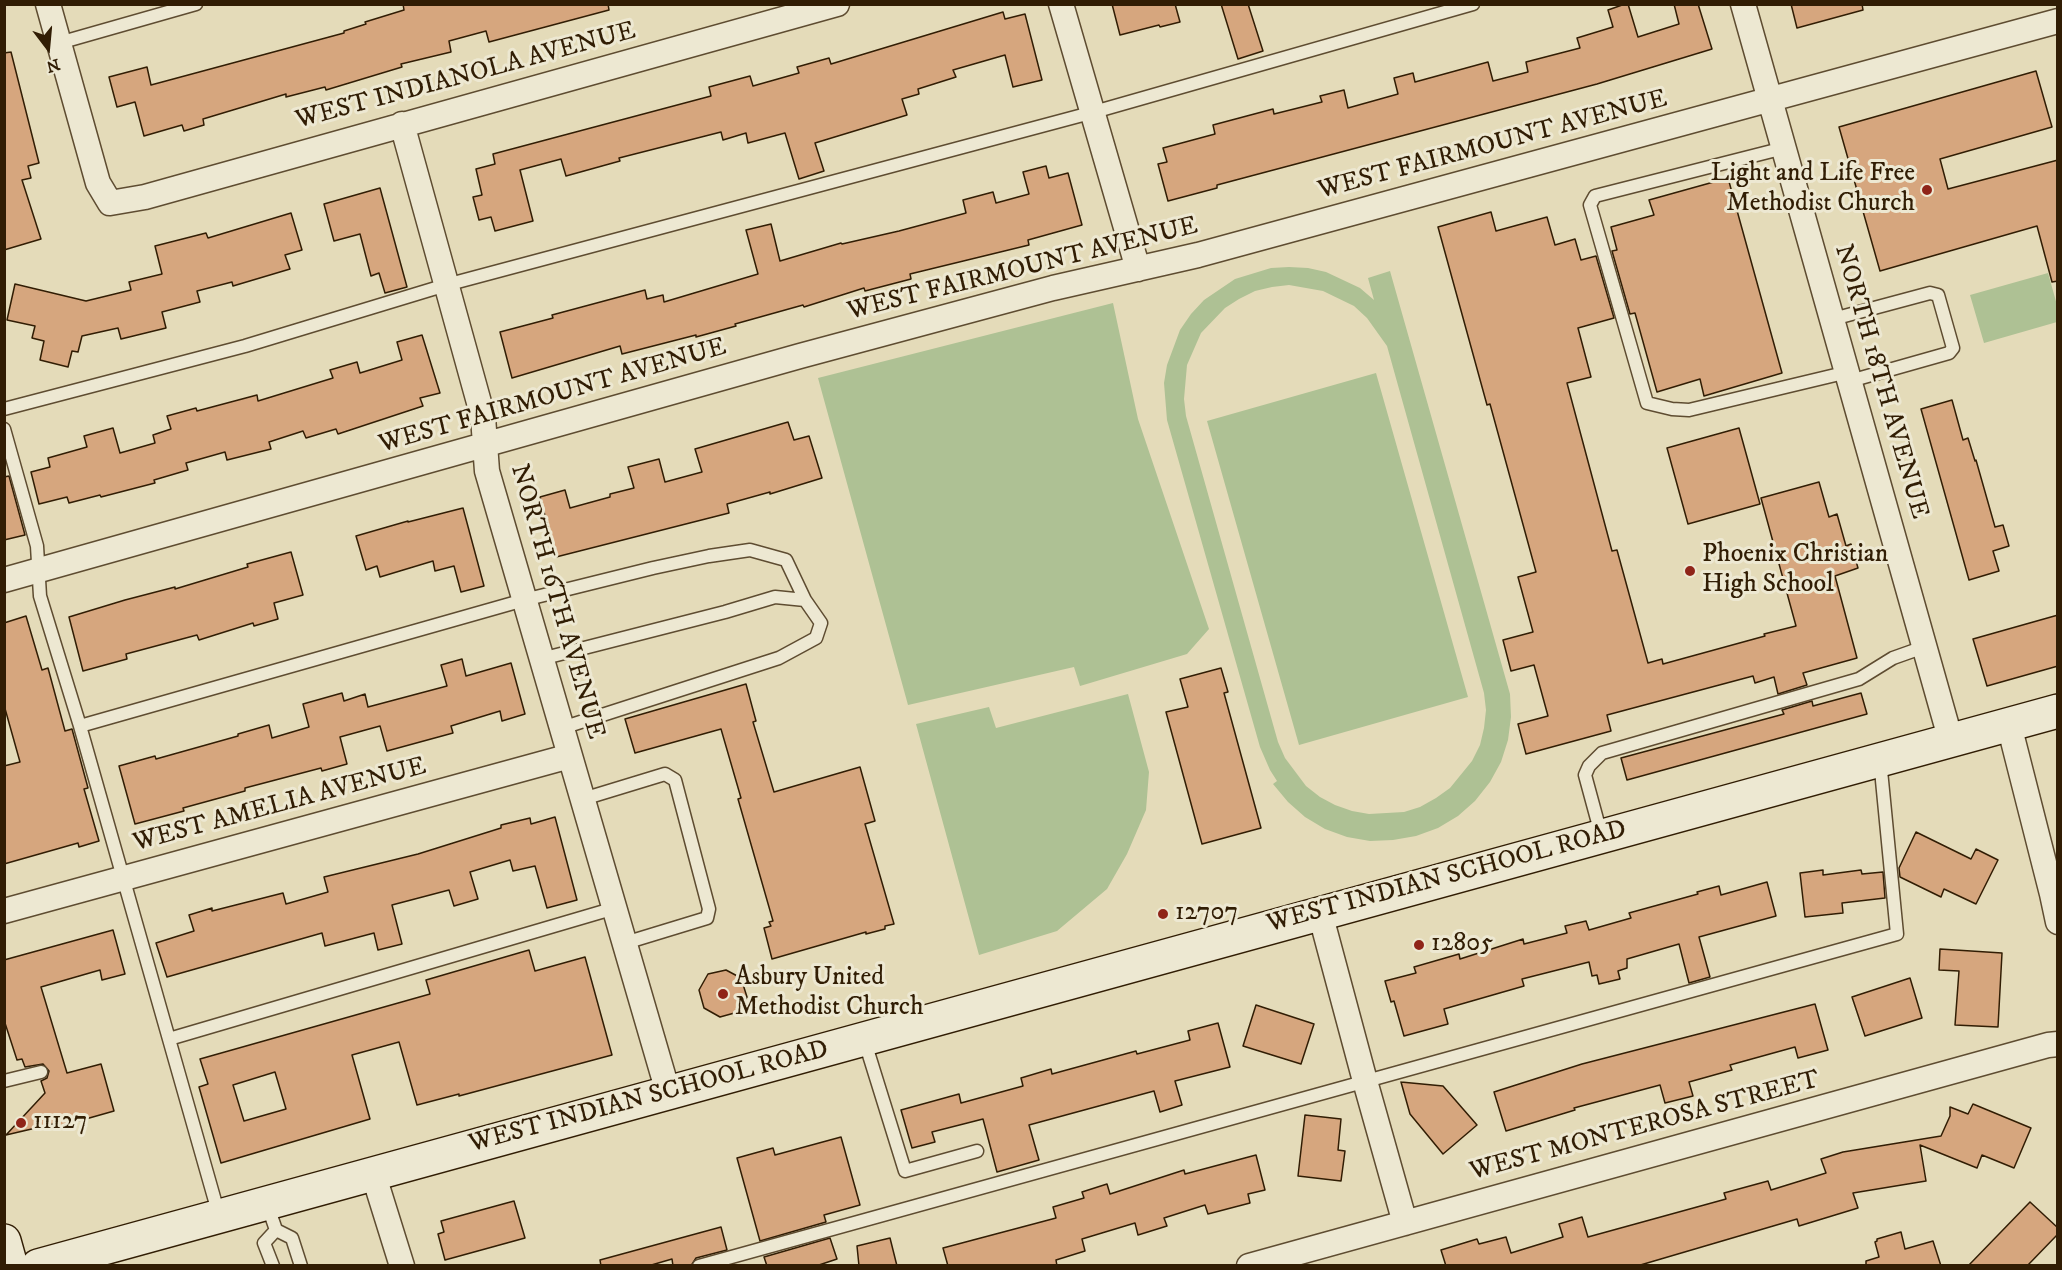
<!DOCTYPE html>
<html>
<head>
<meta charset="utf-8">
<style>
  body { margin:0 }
  #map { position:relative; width:2062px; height:1270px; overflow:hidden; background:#e4dbb9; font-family:"IM FELL DW Pica",serif }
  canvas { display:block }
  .frame { position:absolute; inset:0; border:6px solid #311d04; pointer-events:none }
  .north { position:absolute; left:18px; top:18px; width:60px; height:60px; -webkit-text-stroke:4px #ede8d2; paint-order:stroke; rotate:164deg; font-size:16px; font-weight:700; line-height:24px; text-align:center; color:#311d04 }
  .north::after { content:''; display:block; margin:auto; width:21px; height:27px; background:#311d04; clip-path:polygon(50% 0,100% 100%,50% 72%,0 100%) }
</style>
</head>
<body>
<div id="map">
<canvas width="2062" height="1270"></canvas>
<div class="frame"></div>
<div class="north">N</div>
</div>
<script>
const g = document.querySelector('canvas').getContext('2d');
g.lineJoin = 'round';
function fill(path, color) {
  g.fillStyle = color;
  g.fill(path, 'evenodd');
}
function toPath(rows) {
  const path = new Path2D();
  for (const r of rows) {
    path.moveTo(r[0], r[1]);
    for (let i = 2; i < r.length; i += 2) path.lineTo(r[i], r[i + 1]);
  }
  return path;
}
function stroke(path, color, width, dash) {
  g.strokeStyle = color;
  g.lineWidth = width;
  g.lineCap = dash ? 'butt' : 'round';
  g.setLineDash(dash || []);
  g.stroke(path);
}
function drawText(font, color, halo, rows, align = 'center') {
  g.font = font + ' "IM FELL DW Pica",serif';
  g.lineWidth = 6;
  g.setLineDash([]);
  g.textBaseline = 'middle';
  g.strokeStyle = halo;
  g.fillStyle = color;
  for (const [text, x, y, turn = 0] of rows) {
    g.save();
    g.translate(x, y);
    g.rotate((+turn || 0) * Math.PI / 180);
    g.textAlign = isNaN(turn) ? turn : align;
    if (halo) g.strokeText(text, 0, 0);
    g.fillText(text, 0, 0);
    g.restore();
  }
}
fill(toPath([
  [1289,267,1308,268,1326,272,1360,288,1374,300,1368,278,1390,271,1510,694,1511,717,1508,740,1501,762,1490,782,1475,801,1458,816,1438,828,1416,836,1393,840,1370,841,1347,837,1325,829,1305,817,1288,802,1273,784,1277,781,1270,770,1260,747,1167,420,1164,383,1167,365,1180,330,1191,314,1204,300,1235,279,1271,268],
  [1289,285,1323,291,1354,306,1367,318,1387,346,1484,693,1486,710,1484,728,1480,745,1472,761,1450,788,1436,798,1420,807,1404,812,1369,814,1352,811,1335,805,1320,797,1306,786,1285,758,1278,742,1186,416,1184,399,1187,365,1201,333,1225,308,1239,299,1255,291,1272,287],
  [2048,273,2057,305,2057,322,1984,343,1970,295],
  [1113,303,1138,419,1209,629,1187,654,1080,686,1074,667,908,705,818,378],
  [1376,373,1468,697,1299,745,1207,421],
  [1128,694,1149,772,1146,810,1127,854,1107,889,1057,931,979,955,916,724,989,707,996,728]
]), '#aec194');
const building = toPath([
  [403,4,608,4,609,10,489,42,486,31,449,41,451,52,401,64,402,67,326,90,325,87,286,97,286,94,203,119,204,125,184,131,182,125,144,136,135,102,117,107,109,77,147,67,151,85,344,33,344,31,366,24,365,22,404,10,403,4],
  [1112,4,1175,4,1180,22,1160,27,1159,25,1120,35,1112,4],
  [1221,4,1248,4,1263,51,1238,59,1221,4],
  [1625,4,1628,4,1638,37,1679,24,1674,4,1698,4,1712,49,1597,84,1217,185,1217,188,1168,201,1158,164,1167,162,1163,148,1215,134,1213,125,1273,109,1274,114,1322,102,1320,96,1344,90,1348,108,1398,94,1394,78,1413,73,1415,82,1488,62,1493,81,1528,72,1526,62,1580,48,1577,38,1613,27,1608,10,1625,4],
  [1791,4,1862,4,1863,10,1797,28,1791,4],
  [1003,12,1005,19,1025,14,1042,80,1013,87,1005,55,953,70,956,77,918,89,919,94,902,99,907,115,815,143,824,171,799,179,785,133,748,143,746,133,723,140,721,132,619,158,620,161,566,176,561,159,520,170,533,221,495,231,491,217,479,220,473,197,482,195,476,169,495,164,493,154,711,96,709,87,750,76,753,86,799,73,797,67,829,58,831,64,1003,12],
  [11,52,39,163,28,166,31,178,22,180,41,239,4,250,4,53,11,52],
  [2036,71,2052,127,1940,159,1948,189,2058,160,2058,281,2052,282,2037,226,1880,271,1839,127,2036,71],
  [1046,166,1049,178,1068,173,1082,225,1028,240,1029,245,910,274,911,279,865,291,864,288,804,307,803,305,735,324,736,326,696,337,696,335,622,354,620,346,512,378,500,332,553,318,552,315,645,290,647,299,663,295,664,302,758,274,746,230,771,224,780,261,841,243,842,244,899,231,966,213,963,200,993,192,996,203,1029,194,1023,172,1046,166],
  [1728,178,1782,373,1704,396,1700,379,1657,392,1635,313,1630,314,1612,251,1617,250,1611,227,1654,215,1649,200,1728,178],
  [380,188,407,287,385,293,379,273,371,276,360,234,334,241,324,204,380,188],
  [1491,212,1496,231,1547,217,1555,245,1575,239,1581,260,1596,256,1614,318,1578,328,1591,377,1567,383,1612,551,1617,550,1648,663,1662,659,1663,664,1765,636,1764,634,1796,626,1761,498,1819,482,1829,517,1837,514,1846,546,1851,544,1858,568,1835,576,1857,658,1803,673,1807,685,1778,694,1774,677,1755,683,1753,676,1607,715,1611,731,1526,754,1518,724,1548,716,1534,665,1511,671,1503,640,1533,632,1518,577,1536,572,1490,404,1487,405,1438,227,1491,212],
  [291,213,302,250,285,255,290,269,233,286,232,282,197,291,200,302,162,312,166,328,121,339,118,328,82,336,78,352,72,351,68,367,40,360,44,341,32,338,35,326,7,320,15,284,86,301,131,290,129,282,162,274,155,246,206,233,208,238,291,213],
  [422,335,440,393,420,398,423,406,338,434,336,429,306,438,303,431,269,442,271,449,227,460,225,452,186,463,188,470,154,480,155,483,101,497,100,495,69,503,67,497,39,504,31,472,50,467,48,458,87,447,84,436,113,428,120,453,155,443,153,435,171,429,167,416,196,408,197,411,257,395,258,401,333,378,330,370,357,362,360,373,402,360,397,342,422,335],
  [1952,400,1963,440,1968,438,1975,461,1976,460,1995,527,2003,525,2009,546,1993,551,1999,571,1969,580,1921,409,1952,400],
  [788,422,794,440,809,436,822,478,770,494,770,492,727,504,729,513,556,557,540,497,565,490,570,508,610,497,610,494,634,488,628,467,659,459,665,482,702,472,695,449,788,422],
  [1739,428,1760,504,1688,524,1667,448,1739,428],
  [9,476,25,535,4,540,4,477,9,476],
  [463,508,484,586,461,592,454,566,435,571,433,561,380,577,377,566,366,570,356,536,408,521,408,522,463,508],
  [291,552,303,595,274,603,278,619,254,626,253,623,199,640,197,635,126,654,127,659,83,671,69,617,125,600,175,587,175,589,248,567,247,564,291,552],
  [2058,615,2058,666,1987,686,1973,639,2058,615],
  [26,616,42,670,48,668,65,731,72,729,88,788,84,789,99,841,79,847,78,843,4,864,4,766,20,762,4,705,4,623,26,616],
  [462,659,466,676,511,663,525,714,502,721,500,711,451,726,453,733,387,751,380,726,340,737,347,764,322,771,321,768,245,788,245,791,183,808,184,811,135,824,119,766,155,756,156,759,238,736,238,734,269,725,272,738,309,727,303,704,342,693,344,701,365,694,368,707,447,686,441,665,462,659],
  [1221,668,1228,692,1224,693,1261,828,1202,844,1166,712,1188,707,1180,679,1221,668],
  [746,684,756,721,753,722,774,792,860,767,875,821,865,824,894,924,885,926,885,929,866,934,866,932,772,959,764,928,771,926,769,922,773,921,738,799,741,798,721,729,635,753,625,719,746,684],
  [1861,693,1867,714,1627,780,1621,758,1784,714,1782,710,1812,701,1813,706,1861,693],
  [555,817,577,900,547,908,535,866,513,871,510,860,470,872,478,899,454,906,449,890,392,905,402,944,378,950,374,933,325,946,322,933,167,977,156,943,194,931,189,915,212,908,212,911,283,893,286,904,328,892,324,877,418,854,501,828,501,825,530,818,531,824,555,817],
  [1916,832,1971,859,1976,849,1998,860,1976,904,1944,889,1941,897,1900,877,1899,868,1916,832],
  [1823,870,1823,875,1861,870,1862,874,1883,872,1885,898,1842,903,1843,913,1805,917,1800,873,1823,870],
  [1767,882,1776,916,1699,937,1710,977,1689,983,1679,944,1627,959,1627,968,1618,971,1620,979,1599,984,1597,975,1592,976,1589,962,1522,979,1524,986,1444,1009,1448,1024,1404,1036,1394,1001,1391,1002,1385,981,1416,973,1414,967,1459,954,1460,959,1523,939,1524,944,1567,933,1565,926,1586,921,1589,930,1631,918,1629,913,1698,894,1697,892,1719,886,1721,895,1767,882],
  [113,930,125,974,102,980,100,970,41,987,67,1073,101,1064,114,1111,54,1128,53,1124,6,1135,45,1093,41,1081,47,1078,49,1071,43,1064,25,1067,22,1059,17,1060,4,1020,4,960,113,930],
  [1940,949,2002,953,1998,1027,1955,1025,1959,971,1939,970,1940,949],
  [529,950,535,971,585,957,612,1055,459,1096,459,1094,417,1105,399,1042,352,1055,370,1119,221,1163,199,1087,208,1084,200,1059,430,994,426,980,529,950],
  [275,1072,286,1109,244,1121,233,1085,275,1072],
  [726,970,741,978,747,997,738,1012,720,1017,704,1008,699,990,708,974,726,970],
  [1910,978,1922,1018,1865,1036,1852,997,1910,978],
  [1815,1004,1828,1050,1798,1058,1795,1047,1730,1065,1732,1070,1689,1082,1693,1096,1665,1103,1660,1085,1574,1108,1575,1110,1506,1131,1494,1092,1582,1064,1815,1004],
  [1256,1005,1314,1024,1301,1064,1243,1046,1256,1005],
  [1218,1023,1230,1067,1175,1081,1182,1105,1160,1112,1154,1091,1029,1125,1039,1160,997,1172,983,1119,932,1132,935,1142,912,1148,901,1110,959,1094,961,1103,1023,1086,1021,1078,1051,1069,1052,1074,1136,1051,1137,1054,1190,1040,1188,1031,1218,1023],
  [1401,1082,1443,1086,1477,1125,1443,1154,1410,1114,1401,1082],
  [1973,1104,2031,1128,2014,1168,1982,1155,1977,1168,1920,1145,1926,1181,1853,1193,1858,1208,1799,1226,1797,1219,1637,1266,1446,1266,1441,1250,1477,1239,1479,1244,1506,1237,1511,1253,1563,1237,1559,1224,1582,1217,1588,1237,1726,1199,1724,1193,1768,1181,1771,1190,1826,1173,1821,1159,1843,1152,1941,1136,1950,1116,1950,1107,1968,1114,1973,1104],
  [1305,1115,1341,1119,1338,1150,1345,1151,1341,1181,1298,1176,1305,1115],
  [841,1137,860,1205,824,1215,826,1222,760,1241,737,1158,773,1148,775,1155,841,1137],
  [1256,1155,1265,1190,1248,1194,1250,1203,1208,1214,1205,1205,1164,1218,1167,1226,1138,1235,1135,1223,1082,1239,1085,1251,1056,1260,1057,1266,948,1266,943,1248,1056,1218,1053,1207,1084,1198,1082,1192,1107,1184,1110,1194,1184,1170,1185,1174,1256,1155],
  [514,1201,525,1238,445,1260,438,1234,444,1232,441,1221,514,1201],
  [2030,1202,2058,1228,2058,1234,2027,1266,1968,1266,2030,1202],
  [721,1227,727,1250,696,1258,691,1266,673,1266,672,1259,648,1266,601,1266,600,1260,721,1227],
  [1901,1232,1905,1249,1933,1241,1941,1266,1866,1266,1866,1261,1879,1257,1875,1242,1877,1241,1877,1239,1901,1232],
  [830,1238,837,1259,816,1266,767,1266,764,1257,830,1238],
  [890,1238,897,1266,859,1266,857,1246,890,1238]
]);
fill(building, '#d6a67e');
stroke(building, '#311d04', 1.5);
const lane = toPath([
  [59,43,196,4],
  [1784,148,1595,196,1590,205,1647,403,1672,409,1689,410,1848,372],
  [1833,319,1930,293,1938,295,1953,348,1949,353,1850,381],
  [4,409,245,346,446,285,1094,112,1473,4],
  [4,429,37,546,40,596,80,726,219,1215],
  [541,659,725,612,775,597,805,600,821,623,816,638,779,658,562,728],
  [80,726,524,600,653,568,709,556,750,550,786,560,805,600],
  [583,799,665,774,675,780,709,909,707,918,625,943],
  [1601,834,1585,775,1589,766,1602,753,1859,679,1893,658,1924,647],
  [169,1039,615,908],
  [864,1039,905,1171,977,1151],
  [4,1081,41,1072],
  [267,1204,276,1230,292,1238,301,1266],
  [273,1266,264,1243,276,1230],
  [699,1266,1897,934,1880,760]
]);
const street = toPath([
  [48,4,98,183,110,203,145,197,837,4],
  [1061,4,1138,269],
  [1743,4,1951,741],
  [402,124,483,417,487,471,668,1092],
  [4,580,800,356,1053,288,1198,255,2058,21],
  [2009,725,2052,894,2058,922],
  [4,911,570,756],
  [1320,913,1365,1081,1405,1223],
  [373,1173,402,1266],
  [1249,1266,2048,1045,2058,1044]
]);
const secondary = toPath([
  [4,1241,11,1266],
  [38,1266,2058,711]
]);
stroke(lane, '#5e4c31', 15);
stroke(street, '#5e4c31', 27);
stroke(secondary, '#311d04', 36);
stroke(lane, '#ede8d2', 12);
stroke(street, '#ede8d2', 24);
stroke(secondary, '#ede8d2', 33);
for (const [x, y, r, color] of [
  [1927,190,6,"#8f2418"],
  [1690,571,6,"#8f2418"],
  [1163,914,6,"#8f2418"],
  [1419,945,6,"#8f2418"],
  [723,994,6,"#8f2418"],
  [21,1123,6,"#8f2418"]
]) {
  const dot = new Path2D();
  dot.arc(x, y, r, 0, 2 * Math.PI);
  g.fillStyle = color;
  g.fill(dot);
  stroke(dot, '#ede8d2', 2);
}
drawText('26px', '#311d04', '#ede8d2', [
  ["WEST INDIANOLA AVENUE",466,77,-15],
  ["WEST FAIRMOUNT AVENUE",1493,146,-15],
  ["WEST FAIRMOUNT AVENUE",1023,270,-14],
  ["NORTH 18TH AVENUE",1880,382,74],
  ["WEST FAIRMOUNT AVENUE",553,397,-16],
  ["NORTH 16TH AVENUE",556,602,74],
  ["WEST AMELIA AVENUE",280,806,-15],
  ["WEST INDIAN SCHOOL ROAD",1447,878,-15],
  ["WEST INDIAN SCHOOL ROAD",649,1098,-15],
  ["WEST MONTEROSA STREET",1645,1127,-15]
]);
drawText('26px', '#311d04', '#ede8d2', [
  ["Light and Life Free",1915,175,"right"],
  ["Methodist Church",1915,205,"right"],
  ["Phoenix Christian",1702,556],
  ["High School",1702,586],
  ["12707",1175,914],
  ["12805",1431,945],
  ["Asbury United",735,979],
  ["Methodist Church",735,1009],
  ["11127",33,1123]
], 'left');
</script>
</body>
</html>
